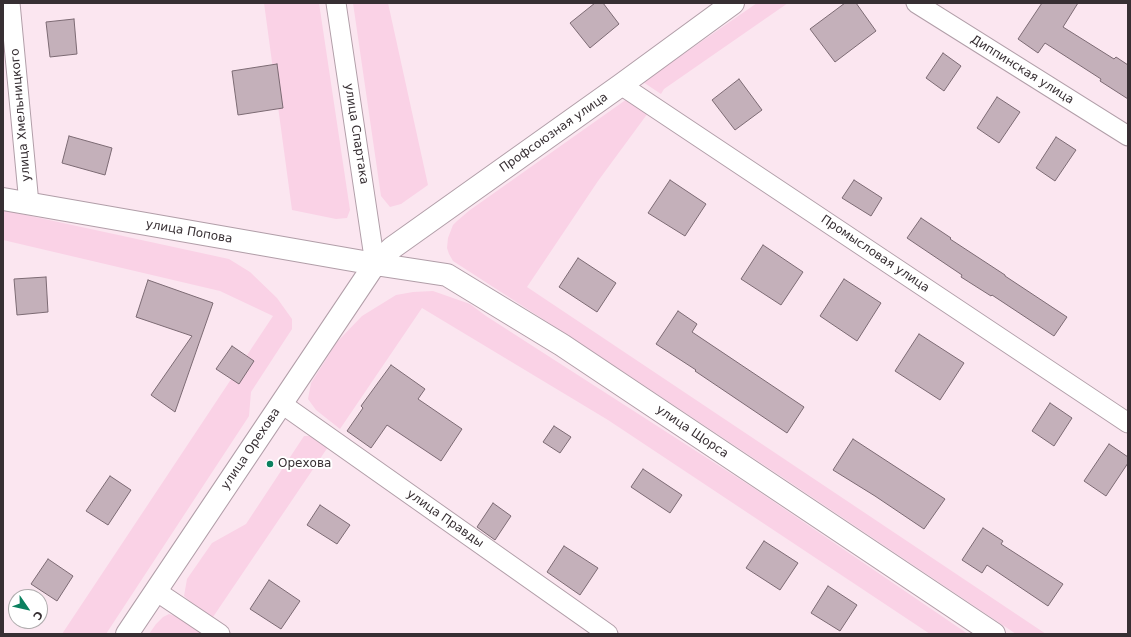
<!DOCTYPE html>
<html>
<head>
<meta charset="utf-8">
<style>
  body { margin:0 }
  #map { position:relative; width:1131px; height:637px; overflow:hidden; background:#fbe6f0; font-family:"DejaVu Sans",sans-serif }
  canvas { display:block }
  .frame { position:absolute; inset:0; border:4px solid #372f33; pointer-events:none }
  .north { position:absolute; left:8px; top:589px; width:40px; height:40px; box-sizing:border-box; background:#fff; border:1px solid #afacad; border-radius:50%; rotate:124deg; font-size:11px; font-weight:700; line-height:16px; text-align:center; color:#372f33 }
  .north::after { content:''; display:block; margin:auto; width:14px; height:18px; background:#0b805f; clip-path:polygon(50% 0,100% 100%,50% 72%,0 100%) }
</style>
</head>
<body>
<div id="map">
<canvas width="1131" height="637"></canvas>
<div class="frame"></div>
<div class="north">С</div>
</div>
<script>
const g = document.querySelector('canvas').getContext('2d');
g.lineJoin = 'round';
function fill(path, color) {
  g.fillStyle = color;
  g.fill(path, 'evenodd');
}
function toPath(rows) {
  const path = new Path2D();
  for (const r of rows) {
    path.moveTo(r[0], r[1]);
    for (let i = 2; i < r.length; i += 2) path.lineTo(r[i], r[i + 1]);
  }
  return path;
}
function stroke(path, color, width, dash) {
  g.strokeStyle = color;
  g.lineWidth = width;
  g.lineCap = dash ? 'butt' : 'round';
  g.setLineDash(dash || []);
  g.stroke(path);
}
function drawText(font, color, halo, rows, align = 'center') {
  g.font = font + ' "DejaVu Sans",sans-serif';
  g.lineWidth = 4;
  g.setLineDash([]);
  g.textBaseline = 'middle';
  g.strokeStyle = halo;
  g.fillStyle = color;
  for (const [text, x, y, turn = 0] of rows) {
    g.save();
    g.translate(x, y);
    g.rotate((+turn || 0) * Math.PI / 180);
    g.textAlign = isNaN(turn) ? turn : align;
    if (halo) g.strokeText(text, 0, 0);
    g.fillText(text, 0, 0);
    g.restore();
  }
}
fill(toPath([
  [264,3,319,3,350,210,347,218,336,219,292,210],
  [353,3,388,3,428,185,401,204,390,207,381,196],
  [757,3,788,3,664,89,661,94,643,82],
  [627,99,648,113,598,181,527,287,1046,634,1016,634,782,477,589,349,453,261,449,254,447,248,448,238,453,225,457,221,470,210],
  [3,210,229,259,250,272,277,298,292,319,292,329,251,392,249,416,106,634,62,634,273,316,220,291,3,240],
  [433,291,470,304,486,316,752,487,968,634,930,634,608,420,422,308,340,429,316,410,308,399,311,383,337,342,362,316,396,295,413,292],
  [304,436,310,436,316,438,328,447,213,617,194,605,184,596,187,579,212,543,246,524],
  [169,614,175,616,202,633,149,634,156,624,163,617]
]), '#fad2e6');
const building = toPath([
  [595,3,603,3,619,24,590,48,570,23,595,3],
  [845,3,856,3,876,31,835,62,810,29,845,3],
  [1042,3,1078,3,1063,27,1114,59,1116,57,1128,65,1128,99,1100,81,1101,79,1045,43,1038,53,1018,39,1042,3],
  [74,19,77,54,50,57,46,22,74,19],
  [943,53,961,66,944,91,926,78,943,53],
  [277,64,283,108,238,115,232,71,277,64],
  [739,79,762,110,735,130,712,100,739,79],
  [997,97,1020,112,999,143,977,128,997,97],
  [69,136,112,148,105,175,62,163,69,136],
  [1056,137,1076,150,1055,181,1036,168,1056,137],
  [670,180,706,204,685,236,648,213,670,180],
  [854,180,882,198,871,216,842,198,854,180],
  [921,218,951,238,950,239,1005,275,1005,276,1067,317,1054,336,992,295,991,296,961,277,962,275,907,238,921,218],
  [763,245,803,272,781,305,741,279,763,245],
  [578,258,616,283,597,312,559,287,578,258],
  [46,277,48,312,17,315,14,279,46,277],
  [844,279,881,303,857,341,820,316,844,279],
  [148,280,213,303,175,412,151,395,192,336,136,317,148,280],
  [678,311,697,324,692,332,804,407,787,433,695,371,696,370,656,344,678,311],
  [919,334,964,363,940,400,895,371,919,334],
  [232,346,254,361,239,384,216,369,232,346],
  [391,365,425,389,418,399,462,429,441,461,387,425,371,448,347,431,363,408,361,406,391,365],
  [1050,403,1072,418,1054,446,1032,431,1050,403],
  [554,426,571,437,560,453,543,442,554,426],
  [853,439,945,499,924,529,875,496,833,470,853,439],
  [1109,444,1128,457,1128,463,1106,496,1084,481,1109,444],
  [643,469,682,495,670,513,631,487,643,469],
  [110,476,131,490,108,525,86,511,110,476],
  [493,503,511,516,495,540,477,527,493,503],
  [320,505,350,525,337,544,307,525,320,505],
  [983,528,1003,541,1001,544,1063,584,1048,606,987,565,982,573,962,560,983,528],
  [764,541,798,563,780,590,746,568,764,541],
  [564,546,598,568,580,595,547,572,564,546],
  [48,559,73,576,57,601,31,584,48,559],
  [269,580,300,601,281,629,250,609,269,580],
  [828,586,857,605,840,631,811,613,828,586]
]);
fill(building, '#c4b0ba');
stroke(building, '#7c6a73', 1);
const minor = toPath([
  [10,3,29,204],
  [336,3,375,264],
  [916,3,1128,136],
  [621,85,1128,423],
  [282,404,608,634],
  [156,591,220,634]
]);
const tertiary = toPath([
  [3,199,375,264,447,275,562,345,994,634],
  [127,634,375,264,392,248,621,85,733,3]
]);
stroke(minor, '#b19ea8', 21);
stroke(tertiary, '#b19ea8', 24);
stroke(minor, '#fff', 19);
stroke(tertiary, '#fff', 22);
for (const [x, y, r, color] of [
  [270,464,4,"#0b805f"]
]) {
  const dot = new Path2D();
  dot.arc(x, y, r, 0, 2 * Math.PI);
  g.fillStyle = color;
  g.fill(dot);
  stroke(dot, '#fff', 1.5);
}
drawText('12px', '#372f33', '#fff', [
  ["Диппинская улица",1022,70,32],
  ["улица Хмельницкого",21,115,-95],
  ["Профсоюзная улица",554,133,-35],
  ["улица Спартака",356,134,81],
  ["улица Попова",189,232,10],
  ["Промысловая улица",875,254,34],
  ["улица Щорса",692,432,34],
  ["улица Орехова",251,449,-56],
  ["улица Правды",445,519,35]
]);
drawText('12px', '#372f33', '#fff', [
  ["Орехова",278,464]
], 'left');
</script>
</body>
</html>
